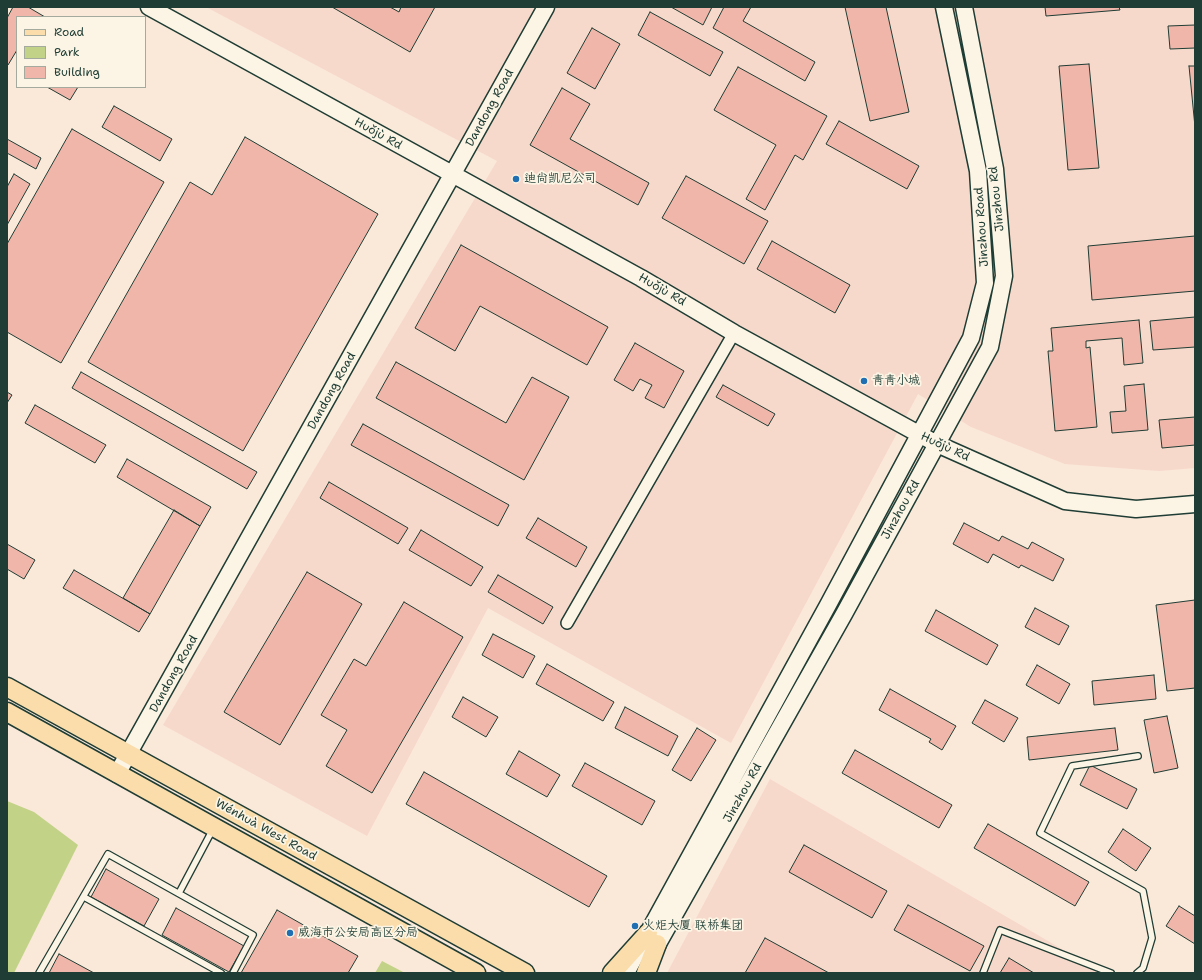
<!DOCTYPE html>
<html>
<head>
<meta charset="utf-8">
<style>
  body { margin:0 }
  #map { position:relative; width:1202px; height:980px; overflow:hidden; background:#fae8d9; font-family:"Shantell Sans",sans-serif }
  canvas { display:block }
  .frame { position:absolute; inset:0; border:8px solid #1f3d34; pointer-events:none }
  .legend { position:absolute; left:16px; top:16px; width:130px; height:72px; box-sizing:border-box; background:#fcf5e5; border:1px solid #a4ab9e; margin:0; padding:5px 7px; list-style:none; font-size:12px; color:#1f3d34 }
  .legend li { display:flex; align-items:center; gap:8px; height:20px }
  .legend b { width:20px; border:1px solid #a4ab9e }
</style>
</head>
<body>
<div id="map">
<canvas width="1202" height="980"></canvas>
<div class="frame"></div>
<ul class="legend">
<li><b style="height:5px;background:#fbddab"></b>Road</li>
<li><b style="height:11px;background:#c2d286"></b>Park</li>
<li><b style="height:11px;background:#f0b6aa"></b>Building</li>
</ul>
</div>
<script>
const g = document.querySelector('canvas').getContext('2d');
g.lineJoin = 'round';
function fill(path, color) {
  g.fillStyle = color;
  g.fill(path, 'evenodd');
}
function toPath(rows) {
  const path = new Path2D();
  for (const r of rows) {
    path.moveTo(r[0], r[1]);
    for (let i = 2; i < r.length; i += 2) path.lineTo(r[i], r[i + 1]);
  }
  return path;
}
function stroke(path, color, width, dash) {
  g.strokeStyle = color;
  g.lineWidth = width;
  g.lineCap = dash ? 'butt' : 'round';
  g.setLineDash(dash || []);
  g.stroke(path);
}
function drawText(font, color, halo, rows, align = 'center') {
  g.font = font + ' "Shantell Sans","LXGW WenKai TC",sans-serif';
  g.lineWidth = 3.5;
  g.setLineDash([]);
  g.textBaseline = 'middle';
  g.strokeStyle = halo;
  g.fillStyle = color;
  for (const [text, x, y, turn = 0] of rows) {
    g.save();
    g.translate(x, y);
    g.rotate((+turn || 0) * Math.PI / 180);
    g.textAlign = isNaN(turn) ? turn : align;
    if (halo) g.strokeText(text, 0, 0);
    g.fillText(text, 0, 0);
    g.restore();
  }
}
fill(toPath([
  [206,7,1195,7,1195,468,1159,471,1065,464,971,427,918,394,731,743,488,608,367,836,163,725,497,161],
  [770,779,1103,973,667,973]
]), '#f7d9cb');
fill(toPath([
  [7,801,34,812,78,845,14,973,7,973],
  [382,961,405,973,375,973]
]), '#c2d286');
const building = toPath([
  [13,7,28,7,45,17,17,17,17,50,8,65,7,64,7,18,13,7],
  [332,7,390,7,399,12,401,7,435,7,410,52,332,7],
  [671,7,712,7,703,25,671,7],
  [724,7,751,7,743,21,815,62,805,81,713,28,724,7],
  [845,7,886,7,909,112,870,121,845,7],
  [1045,7,1119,7,1120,10,1046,16,1045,7],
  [650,12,723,52,710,76,638,35,650,12],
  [1195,25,1195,48,1170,49,1168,26,1195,25],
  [592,28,620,44,595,89,567,73,592,28],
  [1089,64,1099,168,1068,170,1059,66,1089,64],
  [1189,66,1195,66,1195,127,1189,66],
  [738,67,827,116,803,160,795,155,765,210,746,199,776,145,714,110,738,67],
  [47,87,78,87,70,100,47,87],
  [562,88,590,104,570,139,649,183,638,205,530,145,562,88],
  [114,106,172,139,160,161,102,127,114,106],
  [839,121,919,166,907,189,826,144,839,121],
  [72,129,164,182,61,363,7,332,7,244,72,129],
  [245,137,378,214,243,451,88,362,190,182,212,195,245,137],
  [7,139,41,158,36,169,7,153,7,139],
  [14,174,30,184,7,225,7,187,14,174],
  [686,176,768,221,744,264,662,218,686,176],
  [1195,236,1195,291,1092,300,1088,246,1195,236],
  [772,241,850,285,835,313,757,269,772,241],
  [461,245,608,327,587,365,480,306,455,351,415,328,461,245],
  [1195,317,1195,347,1153,350,1150,321,1195,317],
  [1139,320,1143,363,1124,365,1122,338,1086,341,1086,348,1090,347,1097,427,1055,431,1048,351,1053,351,1051,328,1139,320],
  [635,343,684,371,664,408,645,398,652,385,640,379,633,391,614,380,635,343],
  [396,362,506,423,532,377,569,397,524,480,376,398,396,362],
  [81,372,257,472,247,489,72,388,81,372],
  [1144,384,1148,430,1112,433,1110,412,1126,411,1124,386,1144,384],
  [723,385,775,414,768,426,716,397,723,385],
  [7,392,12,395,7,403,7,392],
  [35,405,106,445,95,463,25,423,35,405],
  [1195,417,1195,445,1162,448,1159,420,1195,417],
  [363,424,509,505,498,526,351,445,363,424],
  [127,459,211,507,200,526,117,477,127,459],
  [329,482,408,528,398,544,320,498,329,482],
  [174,510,200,526,150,614,123,598,174,510],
  [538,518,587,547,576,567,526,538,538,518],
  [964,523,999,541,1002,536,1028,549,1032,542,1064,559,1053,581,1021,565,1019,568,993,554,988,563,953,544,964,523],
  [421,530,483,567,471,586,409,550,421,530],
  [7,544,35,560,24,579,7,569,7,544],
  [74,570,150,614,139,632,63,588,74,570],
  [307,572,362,604,280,745,224,712,307,572],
  [498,575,553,607,543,624,488,592,498,575],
  [1195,600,1195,688,1167,691,1156,605,1195,600],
  [404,602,463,637,372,793,326,766,347,730,321,715,354,659,366,666,404,602],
  [1035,608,1069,626,1059,645,1025,627,1035,608],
  [936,610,998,645,987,665,925,631,936,610],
  [493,634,535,656,523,678,482,655,493,634],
  [547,664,614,702,603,721,536,684,547,664],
  [1037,665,1070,684,1059,704,1026,685,1037,665],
  [1154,675,1156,699,1094,705,1092,681,1154,675],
  [890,689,956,726,942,750,929,742,931,739,879,710,890,689],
  [463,697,498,717,486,737,452,717,463,697],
  [985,700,1018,718,1004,742,972,723,985,700],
  [625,707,678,736,668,756,615,728,625,707],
  [1167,716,1178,768,1154,773,1144,720,1167,716],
  [697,728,716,740,691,781,672,770,697,728],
  [1115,728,1118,750,1029,760,1027,737,1115,728],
  [855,750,952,805,939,828,842,773,855,750],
  [519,751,560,775,547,797,506,774,519,751],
  [585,763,655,801,642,825,572,786,585,763],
  [1090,765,1137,789,1127,809,1080,785,1090,765],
  [424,772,607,876,589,907,406,804,424,772],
  [988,824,1089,882,1075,906,974,848,988,824],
  [1123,829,1151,848,1136,871,1108,852,1123,829],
  [804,845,887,891,872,918,789,872,804,845],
  [106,869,159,899,144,926,91,897,106,869],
  [908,905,984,946,970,971,894,930,908,905],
  [1179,906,1195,916,1195,944,1166,926,1179,906],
  [176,908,244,946,229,972,162,935,176,908],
  [277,910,358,956,348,973,241,973,277,910],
  [765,938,829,973,745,973,765,938],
  [59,954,94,973,49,973,59,954],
  [1009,958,1034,973,1000,973,1009,958]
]);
fill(building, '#f0b6aa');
stroke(building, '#1f3d34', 1);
const service = toPath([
  [179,893,213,829],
  [84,897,221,973],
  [39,973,108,854,253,935,233,973],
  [983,973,1000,930,1111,973],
  [1137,973,1143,968,1152,938,1143,891,1040,833,1072,766,1138,756]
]);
const minor = toPath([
  [567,623,734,333]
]);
const secondary = toPath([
  [149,7,641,278,734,333,937,444,1065,501,1136,509,1195,504],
  [117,774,546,7],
  [651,956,844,614,990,347,1004,276,995,169,964,7],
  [626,973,828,605,971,338,985,283,978,171,944,7]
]);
const primary = toPath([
  [7,687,525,973],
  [7,712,476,973],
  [612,973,648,933],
  [646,973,657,944]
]);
stroke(service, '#1f3d34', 8);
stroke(minor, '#1f3d34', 14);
stroke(secondary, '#1f3d34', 19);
stroke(primary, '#1f3d34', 21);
stroke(service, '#fcf5e5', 5.5);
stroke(minor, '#fcf5e5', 11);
stroke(secondary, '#fcf5e5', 16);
stroke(primary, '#fbddab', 18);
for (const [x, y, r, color] of [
  [516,179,4,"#1f6fb2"],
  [864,381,4,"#1f6fb2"],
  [635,926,4,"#1f6fb2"],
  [290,933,4,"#1f6fb2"]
]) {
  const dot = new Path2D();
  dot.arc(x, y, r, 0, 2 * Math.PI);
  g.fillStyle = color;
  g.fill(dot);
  stroke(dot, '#fcf5e5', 1.5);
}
drawText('12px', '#1f3d34', '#fcf5e5', [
  ["Dandong Road",490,108,-61],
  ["Huǒjù Rd",378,134,29],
  ["Jinzhou Rd",997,199,-96],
  ["Jinzhou Road",982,227,-94],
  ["Huǒjù Rd",662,290,30],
  ["Dandong Road",332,391,-61],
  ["Huǒjù Rd",945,447,25],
  ["Jinzhou Rd",901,510,-61],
  ["Dandong Road",174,674,-61],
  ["Jinzhou Rd",743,793,-61],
  ["Wénhuà West Road",266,830,29]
]);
drawText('12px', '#1f3d34', '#fcf5e5', [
  ["迪尚凯尼公司",524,179],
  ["青青小城",872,381],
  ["火炬大厦 联桥集团",643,926],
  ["威海市公安局高区分局",298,933]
], 'left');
</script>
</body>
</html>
